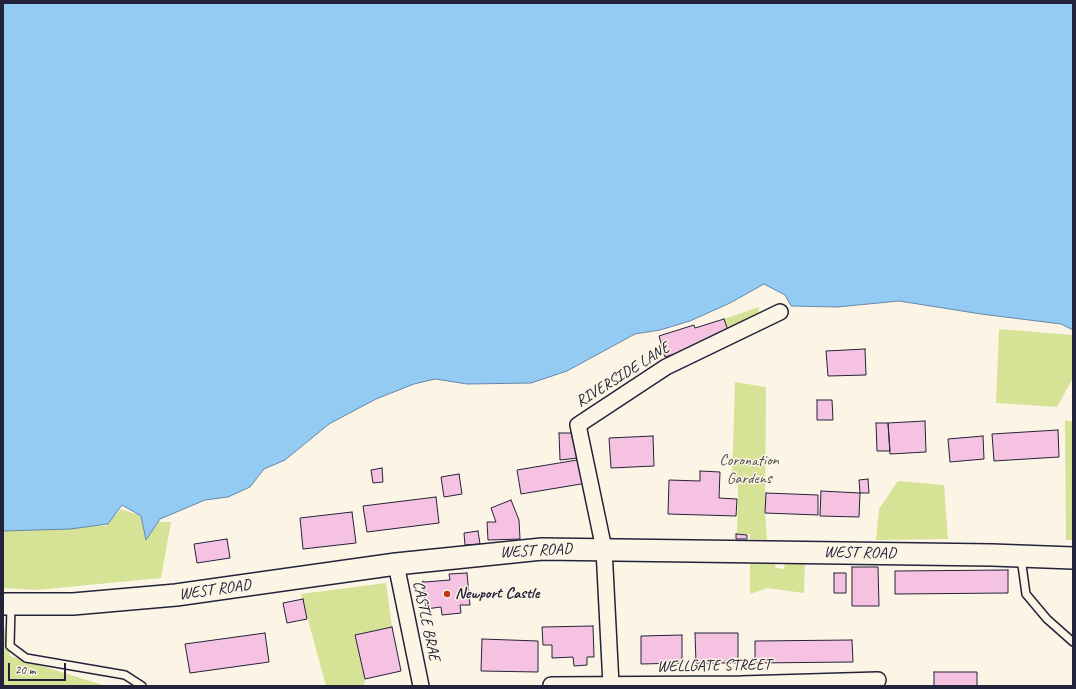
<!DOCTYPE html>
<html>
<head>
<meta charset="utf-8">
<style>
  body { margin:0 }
  #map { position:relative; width:1076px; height:689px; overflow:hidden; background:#fcf5e5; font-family:Caveat,sans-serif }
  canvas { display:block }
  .frame { position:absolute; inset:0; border:4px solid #22223b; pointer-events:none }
  .scale { position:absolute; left:8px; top:663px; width:58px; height:18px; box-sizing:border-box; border:2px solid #22223b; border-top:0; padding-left:5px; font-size:12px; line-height:14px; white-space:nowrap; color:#22223b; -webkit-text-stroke:3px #fcf5e5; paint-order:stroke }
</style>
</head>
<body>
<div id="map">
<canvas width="1076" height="689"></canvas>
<div class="frame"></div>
<div class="scale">20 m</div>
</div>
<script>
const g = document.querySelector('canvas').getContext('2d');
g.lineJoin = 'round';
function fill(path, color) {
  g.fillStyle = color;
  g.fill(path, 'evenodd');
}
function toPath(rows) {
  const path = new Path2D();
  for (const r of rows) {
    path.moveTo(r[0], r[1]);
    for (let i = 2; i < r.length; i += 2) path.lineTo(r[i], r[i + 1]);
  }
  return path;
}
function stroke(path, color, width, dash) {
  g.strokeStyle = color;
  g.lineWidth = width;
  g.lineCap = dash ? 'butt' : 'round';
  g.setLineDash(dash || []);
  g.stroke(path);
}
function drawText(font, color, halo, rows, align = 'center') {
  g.font = font + ' Caveat,sans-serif';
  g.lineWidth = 3;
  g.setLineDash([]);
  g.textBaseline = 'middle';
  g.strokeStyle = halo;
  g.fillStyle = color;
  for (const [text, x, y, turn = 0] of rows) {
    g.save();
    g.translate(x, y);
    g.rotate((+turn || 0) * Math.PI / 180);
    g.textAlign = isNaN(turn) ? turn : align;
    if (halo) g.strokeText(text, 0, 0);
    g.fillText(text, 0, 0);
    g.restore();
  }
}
fill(toPath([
  [759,307,758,314,728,332,724,319],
  [999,329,1073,335,1073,378,1057,407,996,403],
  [735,382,766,387,765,513,767,540,750,539,750,534,737,534,738,486,732,480],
  [1065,420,1073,422,1073,540,1066,540],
  [898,481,944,485,948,539,876,540,879,509],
  [121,509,141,516,146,540,158,522,171,522,161,578,36,590,3,588,3,527,106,526],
  [750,561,774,562,776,568,784,569,785,562,805,563,804,593,767,588,750,594],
  [386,583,392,627,355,635,365,679,364,686,326,686,301,594],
  [3,622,10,656,106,686,3,686]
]), '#d6e295');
const water = toPath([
  [3,3,1073,3,1073,330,1061,324,981,314,899,301,837,307,791,306,785,295,764,284,730,303,690,321,660,330,635,334,567,371,531,383,467,384,435,379,414,384,376,399,329,424,285,460,264,469,250,487,228,497,205,500,160,519,146,540,141,516,122,505,108,524,70,529,3,531,3,3]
]);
fill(water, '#93cbf2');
stroke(water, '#6687a9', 1);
const building = toPath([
  [724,319,730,336,665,357,659,336,694,325,695,328,724,319],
  [865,349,866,375,828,376,826,351,865,349],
  [817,400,832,400,833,420,817,420,817,400],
  [925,421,926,452,890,454,888,423,925,421],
  [876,423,888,423,890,451,877,451,876,423],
  [1058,430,1059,457,994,461,992,434,1058,430],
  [559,433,571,433,578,458,560,460,559,433],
  [653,436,654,466,611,468,609,438,653,436],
  [983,436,984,459,950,462,948,439,983,436],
  [583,459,587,483,521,494,517,470,583,459],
  [382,468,383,482,373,483,371,470,382,468],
  [700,471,720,472,719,498,737,499,736,516,668,514,669,480,700,481,700,471],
  [459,474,462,494,444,497,441,477,459,474],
  [868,479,869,493,860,493,859,480,868,479],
  [821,491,860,493,859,517,820,516,821,491],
  [766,493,818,495,818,515,765,513,766,493],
  [436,497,439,523,367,532,363,506,436,497],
  [511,500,519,520,520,539,488,540,487,522,496,522,491,508,511,500],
  [352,512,356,543,303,549,300,518,352,512],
  [478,531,480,544,465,545,464,533,478,531],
  [736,534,747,535,747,539,736,539,736,534],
  [227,539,230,558,197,563,194,544,227,539],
  [852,567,878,567,879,606,852,606,852,567],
  [1008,570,1008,593,895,594,895,571,1008,570],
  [467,573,470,605,460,605,461,613,442,615,441,607,426,609,423,584,422,583,423,581,425,582,450,580,449,574,467,573],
  [834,573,846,573,846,593,834,593,834,573],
  [303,599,307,619,287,623,283,603,303,599],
  [593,626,594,657,587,657,587,665,574,666,573,657,552,658,552,645,543,645,542,627,593,626],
  [392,627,401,671,365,679,355,635,392,627],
  [265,633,269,662,190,673,185,644,265,633],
  [695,633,738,633,738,663,696,663,695,633],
  [682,635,682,663,641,664,641,636,682,635],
  [482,639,538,641,538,672,481,671,482,639],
  [852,640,853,662,755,663,755,641,852,640],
  [934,672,977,672,977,686,934,686,934,672]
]);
fill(building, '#f5c3e1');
stroke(building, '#22223b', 1);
const service = toPath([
  [1021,558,1026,594,1047,619,1073,642],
  [11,606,10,646,26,658,125,675,142,686]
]);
const minor = toPath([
  [396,564,421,686],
  [551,685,741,684,878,680],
  [611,685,604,549,578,425,666,367,780,312]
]);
const secondary = toPath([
  [3,604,73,604,176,595,396,564,542,549,992,555,1073,558]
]);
stroke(service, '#22223b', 10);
stroke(minor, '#22223b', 18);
stroke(secondary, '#22223b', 24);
stroke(service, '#fcf5e5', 7);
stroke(minor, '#fcf5e5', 15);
stroke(secondary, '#fcf5e5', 21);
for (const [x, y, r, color] of [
  [447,594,4,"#c8321e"]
]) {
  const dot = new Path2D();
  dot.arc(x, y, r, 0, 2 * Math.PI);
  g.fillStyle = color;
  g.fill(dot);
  stroke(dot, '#fcf5e5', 1.5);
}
drawText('16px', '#22223b', '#fcf5e5', [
  ["RIVERSIDE LANE",623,375,-32],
  ["WEST ROAD",536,551,-3],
  ["WEST ROAD",860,553,1],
  ["WEST ROAD",215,590,-8],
  ["CASTLE BRAE",426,621,78],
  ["WELLGATE STREET",714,666,-1]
]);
drawText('16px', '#4f5252', '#fcf5e5', [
  ["Coronation",749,461],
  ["Gardens",749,479]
]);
drawText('bold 16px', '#22223b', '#fcf5e5', [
  ["Newport Castle",455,594]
], 'left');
</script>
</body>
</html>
